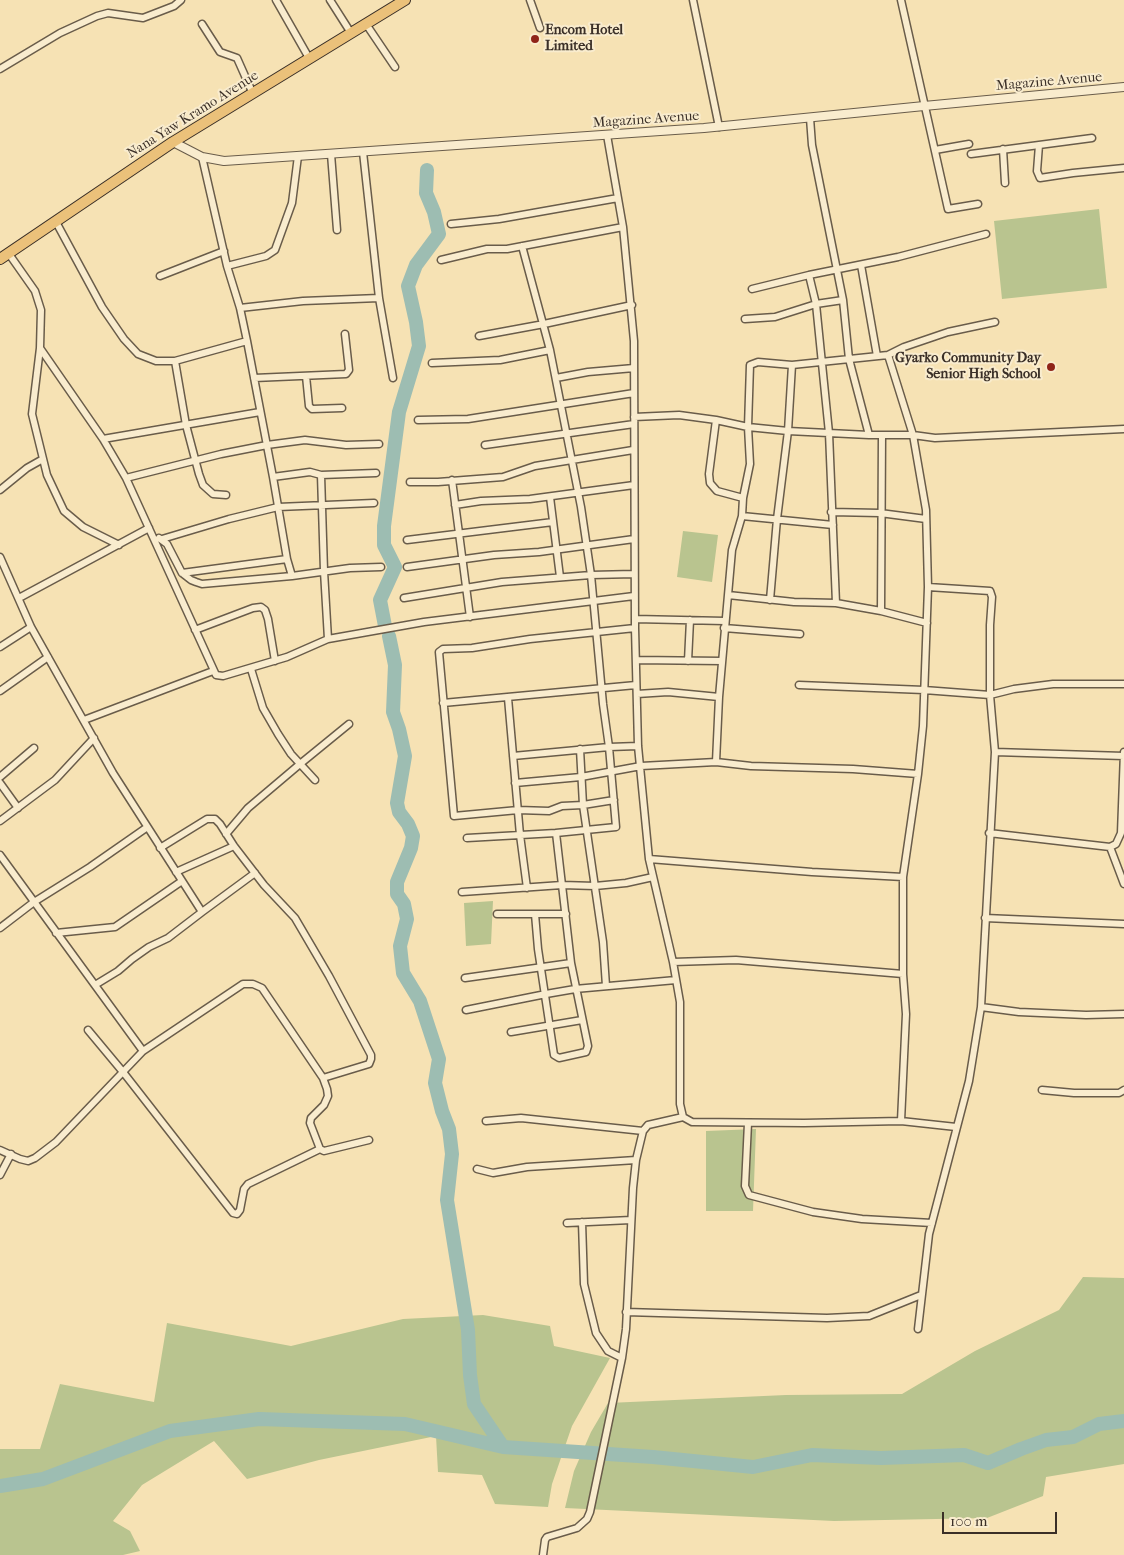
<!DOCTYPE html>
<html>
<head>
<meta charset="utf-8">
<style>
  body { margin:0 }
  #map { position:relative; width:1124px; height:1555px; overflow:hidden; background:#f6e2b4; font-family:"IM FELL French Canon",serif }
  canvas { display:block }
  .scale { position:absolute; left:942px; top:1512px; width:115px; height:22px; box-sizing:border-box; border:2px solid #3a2f27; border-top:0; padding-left:6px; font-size:15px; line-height:18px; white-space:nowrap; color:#3a2f27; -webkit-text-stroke:4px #f9ecce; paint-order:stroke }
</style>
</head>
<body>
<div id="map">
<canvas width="1124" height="1555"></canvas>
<div class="scale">100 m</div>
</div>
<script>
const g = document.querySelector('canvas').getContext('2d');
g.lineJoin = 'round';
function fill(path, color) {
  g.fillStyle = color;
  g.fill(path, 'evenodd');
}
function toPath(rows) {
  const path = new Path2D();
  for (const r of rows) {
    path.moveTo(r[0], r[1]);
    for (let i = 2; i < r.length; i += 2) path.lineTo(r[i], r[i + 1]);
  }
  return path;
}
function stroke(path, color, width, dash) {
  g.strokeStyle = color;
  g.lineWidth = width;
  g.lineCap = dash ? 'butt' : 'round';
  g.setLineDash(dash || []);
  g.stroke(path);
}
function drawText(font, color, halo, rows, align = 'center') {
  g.font = font + ' "IM FELL French Canon",serif';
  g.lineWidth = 4;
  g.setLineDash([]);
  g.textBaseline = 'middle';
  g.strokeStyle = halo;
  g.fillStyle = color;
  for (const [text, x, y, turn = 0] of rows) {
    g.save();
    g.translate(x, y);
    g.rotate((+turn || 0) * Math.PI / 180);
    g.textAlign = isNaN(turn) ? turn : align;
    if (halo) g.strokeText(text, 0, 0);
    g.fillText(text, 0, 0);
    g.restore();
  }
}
fill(toPath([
  [1099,209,1107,288,1002,299,994,221],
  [683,531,718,535,712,582,677,577],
  [493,901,491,944,466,946,464,903],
  [756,1129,753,1211,706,1211,706,1131],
  [1083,1277,1124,1278,1124,1464,1046,1477,1043,1496,987,1518,834,1521,565,1508,574,1471,591,1432,608,1403,786,1395,902,1394,975,1351,1059,1310],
  [483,1315,550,1326,554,1346,610,1358,572,1426,552,1484,548,1507,495,1504,482,1475,438,1472,436,1436,319,1460,247,1479,214,1441,142,1485,113,1521,130,1531,140,1551,123,1555,0,1555,0,1449,40,1449,60,1384,154,1402,167,1323,291,1346,403,1319]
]), '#b9c48f');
stroke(toPath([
  [385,626,380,600,395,567,384,545,384,526,399,412,419,346,416,322,408,286,416,265,439,234,434,212,426,193,427,170],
  [389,636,395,665,393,712,399,729,405,756,397,803,399,812,408,824,413,836,411,848,397,882,397,894,404,904,407,919,400,946,403,973,420,1001,439,1059,435,1083,442,1111,449,1129,452,1154,447,1200,468,1330,470,1375,474,1404,503,1447],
  [0,1486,43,1479,170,1431,259,1419,405,1424,503,1447,653,1457,753,1467,812,1455,881,1458,964,1455,988,1463,1021,1449,1046,1440,1073,1437,1099,1424,1124,1421]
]), '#9dbdb2', 14);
const minor = toPath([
  [276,0,309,58],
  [330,0,351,33],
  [530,0,540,28],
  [693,0,719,127],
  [901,0,948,209,978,204],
  [202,24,220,52,237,58,253,94],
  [366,24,395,67],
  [0,69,60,33,97,16,108,13,143,18,174,6,181,0],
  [810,118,812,145,843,300,849,359,869,435],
  [607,135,623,227,634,341,635,628,638,746,649,859,673,962,680,1002,680,1104,683,1117,692,1122,804,1123,901,1121,956,1127],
  [1039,145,1037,171,1040,178,1073,173,1124,168],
  [1003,149,1005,183],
  [935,150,969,144],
  [363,152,379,298,393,378],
  [331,154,337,230],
  [971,154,1092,138],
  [202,157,227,266,240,308,247,341,273,477,287,559,292,576,350,568,381,567],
  [56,222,102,307,124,339,138,354,156,361,175,361,247,341],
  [451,224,499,219,618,198],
  [9,254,35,291,41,310,40,348,103,439,126,478,216,675,223,676,287,657,328,639,424,622,634,596],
  [441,260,487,249,507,249,623,227],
  [861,265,877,356],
  [227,266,266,256,275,250,292,203,298,156],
  [809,275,816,304,829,433,836,603],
  [160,276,224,251],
  [752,289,809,275,898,257,986,234],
  [240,308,303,301,379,298],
  [745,319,775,317,816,304,843,300],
  [479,336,544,324,632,305],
  [40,348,32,414,47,475,64,511,83,527,119,545],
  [175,361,186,425,199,474,203,485,213,494,226,495],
  [432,363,500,360,550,350],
  [306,376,309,406,312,409,342,408],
  [254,378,346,374,349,370,345,334],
  [556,378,588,372,634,368],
  [634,417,679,415,716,420,748,427,788,431,869,435,913,435,935,438,1124,429],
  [418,420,468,419,634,393],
  [716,420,709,474,710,483,717,491,743,498,742,516,833,525],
  [103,439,260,412],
  [485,445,634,424],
  [321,475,324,571,328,639],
  [273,477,310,472,321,475,376,473],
  [126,478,221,454,267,445,305,440,346,445,379,444],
  [452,480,470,617],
  [410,482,438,482,503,477,535,466,633,450],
  [0,490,27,468,43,459],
  [550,497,560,577],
  [743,498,750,464,748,427,750,365,758,362,792,365,888,355],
  [455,505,481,501,530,499,634,485],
  [831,512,880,513,926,519],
  [159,538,167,544,182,573,191,580,196,582,202,584,292,576],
  [162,539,229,519,278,507,374,503],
  [407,540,553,522],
  [0,557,31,627,113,773,202,912,168,938,149,947,132,959,118,971,95,985],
  [407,567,494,555,539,552,634,539],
  [182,573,287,559],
  [728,595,732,550,742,516],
  [19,598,149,528],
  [404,598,502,582,591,575,634,574],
  [770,600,777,519,788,431,792,365],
  [881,611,882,435],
  [635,619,725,621],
  [724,628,800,634],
  [195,630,253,608,261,607,265,610,268,619,275,661],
  [0,647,31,627],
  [636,660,722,661],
  [688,661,690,620],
  [251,669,263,708,278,734,291,754,315,780],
  [799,685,924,690,990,695,1014,689,1053,684,1124,684],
  [0,691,48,657],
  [637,694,668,692,719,697,728,595,794,602,836,603,881,611,927,623],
  [719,697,716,762,751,766,853,769,918,774],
  [508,698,520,835,527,888],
  [443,703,636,685],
  [84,720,213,671],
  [580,749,583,805,603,942,606,986],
  [995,752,1124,756],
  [513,756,609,747,638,746],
  [0,777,34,748],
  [0,783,18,808],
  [515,783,581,777,641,766,716,762],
  [614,800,583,805,562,806,549,811,518,810,454,816,439,652,443,649,472,648,530,639,635,628],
  [0,821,55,780,94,738],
  [989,833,1110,847,1116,844,1121,833,1124,752],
  [226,834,248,808,300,764,349,724],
  [467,838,556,833,616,827,609,747,603,704,591,575,581,507,550,350,522,246],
  [1110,847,1124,884],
  [0,855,143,1051],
  [649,859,812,872,903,877],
  [176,872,234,846],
  [462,892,562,885,595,886,626,883,653,877],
  [202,912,255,873],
  [497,914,566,914],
  [535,914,538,949,554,1055,559,1058,586,1052,588,1046,571,963,556,833],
  [985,918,1124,924],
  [0,928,34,902,90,867,146,828],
  [56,933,115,927,182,881],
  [673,962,736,960,903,974],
  [465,978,571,963],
  [981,1007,1019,1012,1086,1015,1124,1014],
  [466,1010,546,994,575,989,676,980],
  [88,1030,123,1072,233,1213,237,1214,240,1210,244,1189,248,1184,320,1149],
  [511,1032,582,1020],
  [323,1078,327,1089,328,1096,324,1105,311,1118,310,1123,320,1149,324,1151,369,1140],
  [1042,1090,1074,1093,1119,1093,1124,1090],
  [486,1121,521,1118,643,1131],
  [901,1121,906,1014,903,974,903,877,918,774,923,726,928,587,926,510,913,435,888,355,904,347,948,332,995,322],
  [748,1123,745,1186,749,1195,813,1212,862,1219,932,1223],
  [0,1150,20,1159,28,1161,35,1158,56,1142,143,1051,243,984,253,984,262,988,323,1078,369,1064,371,1059,371,1055,329,976,295,918,264,885,234,846,220,824,215,819,207,819,160,848],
  [477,1169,493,1173,527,1167,636,1160],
  [0,1175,11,1154],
  [582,1222,584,1284,596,1333,608,1351,622,1358],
  [567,1223,631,1220],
  [626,1312,827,1318,869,1316,921,1295],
  [918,1329,929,1234,969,1081,981,1007,995,752,990,695,990,625,992,597,990,591,928,587],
  [543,1555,545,1540,547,1537,577,1528,587,1519,590,1512,622,1358,626,1329,633,1188,636,1160,643,1131,648,1125,683,1117]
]);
const tertiary = toPath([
  [173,142,202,157,224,161,704,128,924,106,1124,87]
]);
const primary = toPath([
  [0,259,173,142,405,0]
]);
stroke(minor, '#695c4a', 9);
stroke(tertiary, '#695c4a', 10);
stroke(primary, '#3a2f27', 12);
stroke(minor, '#f9ecce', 6);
stroke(tertiary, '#f9ecce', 8);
stroke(primary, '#ebc17a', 10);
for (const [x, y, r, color] of [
  [535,39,5,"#8f2418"],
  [1051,367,5,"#8f2418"]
]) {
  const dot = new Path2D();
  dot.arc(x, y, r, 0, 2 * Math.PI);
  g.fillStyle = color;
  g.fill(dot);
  stroke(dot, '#f9ecce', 2);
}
drawText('bold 14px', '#3a2f27', '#f9ecce', [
  ["Encom Hotel",545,31],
  ["Limited",545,47],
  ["Gyarko Community Day",1041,359,"right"],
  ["Senior High School",1041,375,"right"]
], 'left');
drawText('14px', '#3a2f27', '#f9ecce', [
  ["Magazine Avenue",1049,82,-5],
  ["Nana Yaw Kramo Avenue",193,115,-32],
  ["Magazine Avenue",646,120,-4]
]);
</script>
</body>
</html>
